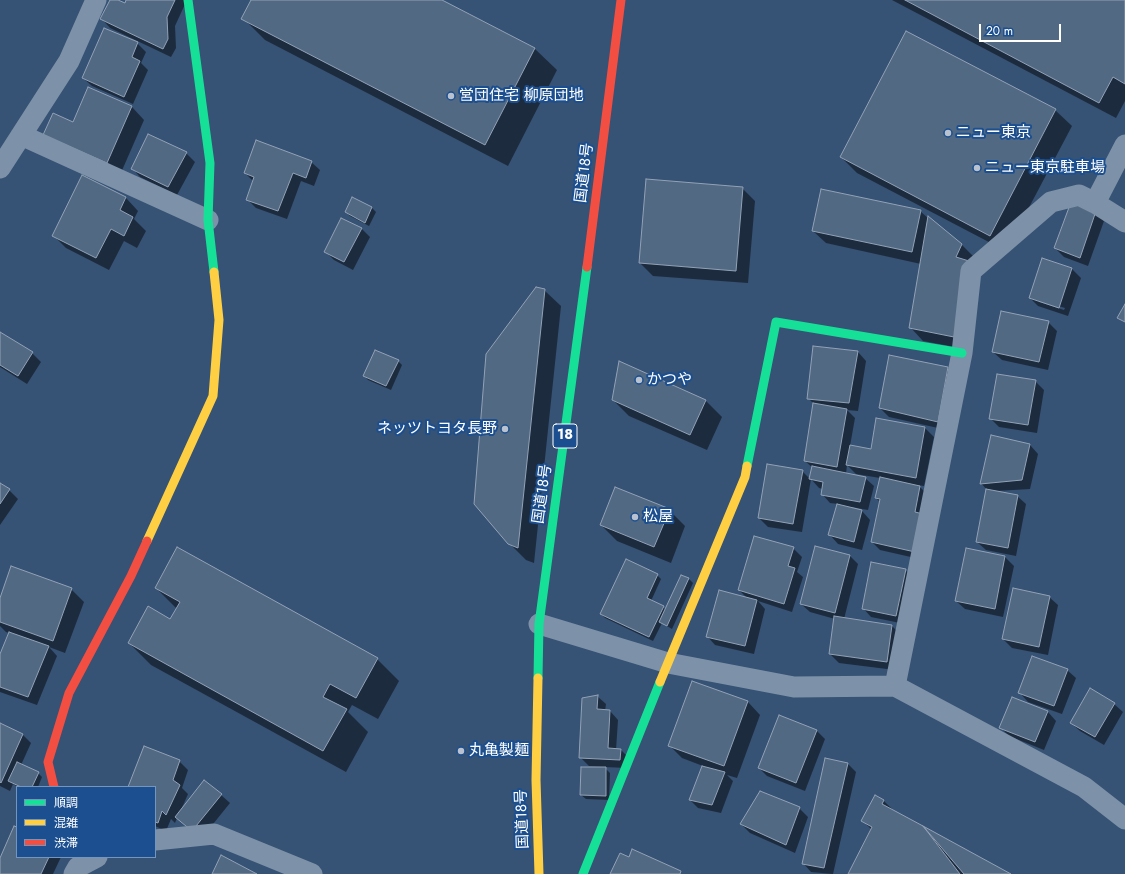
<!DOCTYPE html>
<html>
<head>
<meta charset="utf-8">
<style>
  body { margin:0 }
  #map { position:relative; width:1125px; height:874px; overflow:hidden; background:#365274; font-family:Jost,"Noto Sans JP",sans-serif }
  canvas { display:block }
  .legend { position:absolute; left:16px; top:786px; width:140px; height:72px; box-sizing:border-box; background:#1b4f8f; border:1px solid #7695bc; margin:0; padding:5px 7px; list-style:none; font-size:12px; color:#fff }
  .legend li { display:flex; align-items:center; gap:8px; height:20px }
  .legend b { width:20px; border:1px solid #7695bc }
  .scale { position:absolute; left:979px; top:24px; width:82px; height:18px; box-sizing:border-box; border:2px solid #fff; border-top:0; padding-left:5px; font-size:12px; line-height:14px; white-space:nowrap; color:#fff; -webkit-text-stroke:3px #1b4f8f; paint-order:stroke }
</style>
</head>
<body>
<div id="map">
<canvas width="1125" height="874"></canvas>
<ul class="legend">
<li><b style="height:5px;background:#16e098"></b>順調</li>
<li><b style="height:5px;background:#ffcf43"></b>混雑</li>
<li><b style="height:5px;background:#f24e42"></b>渋滞</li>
</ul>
<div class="scale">20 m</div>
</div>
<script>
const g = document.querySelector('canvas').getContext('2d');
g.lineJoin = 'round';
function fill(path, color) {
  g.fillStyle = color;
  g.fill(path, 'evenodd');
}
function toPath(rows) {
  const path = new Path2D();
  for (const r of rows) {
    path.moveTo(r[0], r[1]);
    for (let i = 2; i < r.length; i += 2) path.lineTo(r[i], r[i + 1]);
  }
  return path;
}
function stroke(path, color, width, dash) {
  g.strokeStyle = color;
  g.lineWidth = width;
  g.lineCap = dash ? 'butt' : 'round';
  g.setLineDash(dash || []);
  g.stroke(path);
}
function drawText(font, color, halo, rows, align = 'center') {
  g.font = font + ' Jost,"Noto Sans JP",sans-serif';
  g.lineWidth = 4;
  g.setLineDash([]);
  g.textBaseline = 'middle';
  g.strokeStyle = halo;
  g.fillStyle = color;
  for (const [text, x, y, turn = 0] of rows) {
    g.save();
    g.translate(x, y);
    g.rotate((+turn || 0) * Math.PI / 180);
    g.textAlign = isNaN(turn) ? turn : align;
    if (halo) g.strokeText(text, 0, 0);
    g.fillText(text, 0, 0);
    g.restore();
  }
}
fill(toPath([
  [111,0,116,0,126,4,128,0,184,0,186,2,175,26,176,48,171,57,110,28,102,19],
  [252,0,440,0,535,49,557,70,508,166,265,40,243,18],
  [892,0,1125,0,1125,101,1116,118],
  [137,43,146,52,141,63,148,70,133,104,92,86,83,78],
  [88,88,132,107,144,120,120,175,57,148,73,123],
  [1055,110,1072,126,1006,251,857,173,841,157],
  [186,153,195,162,177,195,140,177,132,168],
  [311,162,320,170,314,186,301,181,287,219,256,208,247,199,253,181,245,173],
  [83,176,126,198,138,211,134,219,146,231,137,248,124,241,109,270,66,248,53,235],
  [742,188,755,201,748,283,653,276,640,263],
  [353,198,372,208,376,212,369,226,350,216,346,212],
  [920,211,929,219,929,218,962,245,975,258,981,275,966,349,923,341,911,328,921,264,826,243,813,231],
  [1096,212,1104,221,1088,266,1064,257,1055,248],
  [361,228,370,237,353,270,334,260,325,251],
  [1042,260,1072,269,1081,278,1068,316,1038,306,1030,298],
  [1039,300,1065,308,1064,310,1039,302],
  [544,290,561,306,534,563,526,560,509,543],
  [1048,322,1057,331,1048,370,1002,360,993,352],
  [0,334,32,353,41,362,27,384,0,367],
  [814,347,858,352,866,361,858,411,847,410,855,418,850,446,871,450,877,419,925,428,934,437,924,486,918,485,928,495,924,560,880,550,872,542,880,502,876,498,880,478,856,474,847,465,846,474,865,478,874,486,868,510,851,507,850,509,862,511,870,520,862,550,838,544,830,535,838,504,830,503,822,494,823,489,819,488,811,479,802,532,768,527,759,518,802,471,810,479,813,468,805,461,814,404,809,399],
  [890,356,948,368,956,377,947,430,889,417,880,408],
  [398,361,402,365,391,390,368,380,364,375],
  [1035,381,1044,390,1037,433,999,427,991,419],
  [613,400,705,400,722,417,707,450,629,416],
  [992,436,1030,445,1038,454,1030,489,996,491,1017,496,1026,504,1016,556,986,550,977,542,987,490,981,483],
  [0,484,9,490,18,499,0,525],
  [669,510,685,526,671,563,617,541,601,525],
  [793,548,802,557,797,572,803,577,792,612,758,601,765,609,754,654,715,645,707,636,747,598,739,590],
  [966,549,1005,557,1014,566,1003,617,965,609,956,601],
  [850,556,858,564,844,619,891,625,900,634,895,670,839,663,830,654,835,619,810,612,801,604],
  [905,570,914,578,905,624,871,617,863,608],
  [657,575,661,579,651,601,663,607,666,610,689,579,693,583,672,629,662,623,653,641,605,618,601,614],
  [156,588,377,659,399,681,378,719,352,705,348,712,368,732,346,772,151,665,129,643,171,620,177,609],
  [71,589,84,602,65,653,49,647,57,656,37,705,0,692,0,656,9,633,6,632,0,626,0,601],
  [1049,597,1058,605,1048,655,1012,648,1003,639],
  [1067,670,1076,678,1062,714,1028,702,1020,693],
  [597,696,606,704,605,711,610,711,618,720,616,750,621,750,629,758,628,768,604,767,610,773,609,800,586,799,581,795,603,768,603,767,589,766,580,757],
  [1013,698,1048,712,1056,721,1044,750,1009,736,1001,728],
  [748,702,760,715,737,778,727,775,733,781,721,813,698,808,690,800,703,766,682,758,669,745],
  [1114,704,1123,712,1104,745,1080,731,1071,723],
  [0,725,23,735,31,743,21,765,38,773,42,777,38,787,18,787,13,784,10,791,0,786],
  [816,730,825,739,805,791,767,776,759,768],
  [179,761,188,770,182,788,188,794,181,810,221,795,230,803,201,839,177,818,175,823,171,819,166,831,155,826,155,787,129,787],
  [848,764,856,772,833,874,811,872,803,863],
  [875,797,884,801,895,812,1009,874,849,874,872,830,863,821],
  [799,808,808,817,795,853,750,833,741,824],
  [17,828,17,857,61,857,53,874,0,874,0,860]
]), '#0007');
const building = toPath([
  [110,0,118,0,125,3,126,0,175,0,167,17,168,39,163,49,100,19,110,0],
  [251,0,442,0,535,48,485,145,241,19,251,0],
  [905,0,1125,0,1125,84,1113,77,1099,103,905,0],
  [104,28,138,42,132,57,140,61,124,97,82,78,104,28],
  [906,31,1056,109,990,236,840,157,906,31],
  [88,87,132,106,107,163,43,135,53,113,73,122,88,87],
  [148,134,187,152,168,187,131,169,148,134],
  [256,140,312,161,306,178,293,173,278,211,246,200,254,177,244,173,256,140],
  [82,175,126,197,120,210,133,217,124,236,111,229,96,258,52,236,82,175],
  [646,179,743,187,736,271,639,263,646,179],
  [821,189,921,210,912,252,812,231,821,189],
  [352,197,372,207,365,223,345,212,352,197],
  [1071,202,1096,211,1080,258,1054,248,1071,202],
  [928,216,962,244,956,257,969,261,954,337,909,328,928,216],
  [341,218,362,228,344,262,324,252,341,218],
  [1042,258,1072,268,1059,308,1029,298,1042,258],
  [536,287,545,289,518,548,508,544,474,504,486,354,536,287],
  [1125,304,1125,322,1117,318,1125,304],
  [1001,311,1049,321,1039,362,992,352,1001,311],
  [0,332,33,352,18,376,0,365,0,332],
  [813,346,858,351,849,403,807,399,813,346],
  [375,350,399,360,386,386,363,376,375,350],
  [889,355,948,367,938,422,879,408,889,355],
  [619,361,706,400,690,435,612,400,619,361],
  [997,374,1036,380,1028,425,989,419,997,374],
  [813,403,847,409,837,467,804,461,813,403],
  [876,418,925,427,916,478,846,465,850,445,871,449,876,418],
  [991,435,1030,444,1022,480,980,484,991,435],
  [767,464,803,470,793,524,758,518,767,464],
  [812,466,866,477,860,502,821,495,823,482,809,479,812,466],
  [880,477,920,486,915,512,923,514,915,552,871,542,880,499,875,498,880,477],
  [0,483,10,489,0,504,0,483],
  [615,487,670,509,654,547,600,525,615,487],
  [986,489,1018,495,1008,548,976,542,986,489],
  [837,504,862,510,854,542,828,535,837,504],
  [754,536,794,547,788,566,795,568,784,604,738,590,754,536],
  [815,546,850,555,835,613,800,604,815,546],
  [177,547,378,658,356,698,330,684,323,697,347,709,323,751,128,643,148,606,170,619,180,602,155,588,177,547],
  [966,548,1005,556,995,609,955,601,966,548],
  [626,559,658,574,647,598,664,606,649,637,600,614,626,559],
  [871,562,906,569,896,616,862,609,871,562],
  [11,566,72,588,53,641,0,622,0,598,11,566],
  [681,575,689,578,667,626,659,622,681,575],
  [1013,588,1050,596,1039,647,1002,639,1013,588],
  [719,590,757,600,745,646,706,637,719,590],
  [834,616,892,625,887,662,829,654,834,616],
  [9,632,49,646,28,697,0,687,0,654,9,632],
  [1032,656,1068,669,1054,706,1018,693,1032,656],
  [692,681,748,701,724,766,668,746,692,681],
  [1090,688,1115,703,1095,737,1070,723,1090,688],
  [598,695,597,709,610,710,608,748,621,749,620,760,579,758,582,698,598,695],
  [1012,697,1048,711,1035,742,999,728,1012,697],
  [779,715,817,730,796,783,758,768,779,715],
  [0,723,23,734,1,783,0,782,0,723],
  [144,746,180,760,173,780,180,785,166,815,162,811,158,823,155,822,155,787,128,787,144,746],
  [825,758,848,763,824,868,802,864,825,758],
  [17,762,39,772,32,787,21,787,8,781,17,762],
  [702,766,725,772,712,805,689,800,702,766],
  [581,767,606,767,606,796,580,795,581,767],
  [204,780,222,794,192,831,175,817,204,780],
  [760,791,800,807,786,845,740,824,760,791],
  [875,795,884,800,882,804,923,826,960,874,848,874,872,827,861,821,875,795],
  [14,826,17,827,17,857,49,857,41,874,0,874,0,858,14,826],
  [923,826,1011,874,964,874,923,826],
  [632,849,681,871,680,874,610,874,620,853,629,857,632,849],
  [221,855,257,874,212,874,221,855]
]);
fill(building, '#526984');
stroke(building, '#92a2b6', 1);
stroke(toPath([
  [21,135,208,220],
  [1125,145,1095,203,1125,222],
  [0,168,69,61,96,0],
  [539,624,668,663,794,687,895,686,1084,787,1125,819],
  [895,686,962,353,971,271,1051,202,1079,195,1095,203],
  [155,840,214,834,312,874],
  [74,874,78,867,97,857]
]), '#7d92a8', 21);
stroke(toPath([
  [188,0,210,163,208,220,214,272],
  [747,466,776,322,962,353],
  [538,678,539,624,587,267],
  [583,874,660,682]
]), '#16e098', 9);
stroke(toPath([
  [147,541,213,396,219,320,214,272],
  [538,678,536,780,539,874],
  [660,682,745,477,747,466]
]), '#ffcf43', 9);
stroke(toPath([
  [587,267,621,0],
  [54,787,48,762,69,693,131,576,147,541]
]), '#f24e42', 9);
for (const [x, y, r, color] of [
  [451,96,4,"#b9c2ce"],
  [948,133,4,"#b9c2ce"],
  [977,168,4,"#b9c2ce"],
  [639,380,4,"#b9c2ce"],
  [505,429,4,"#b9c2ce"],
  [635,517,4,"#b9c2ce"],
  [461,751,4,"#b9c2ce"]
]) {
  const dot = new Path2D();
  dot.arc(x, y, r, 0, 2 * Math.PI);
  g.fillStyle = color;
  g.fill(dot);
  stroke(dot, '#1b4f8f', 1.5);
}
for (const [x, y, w] of [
  [565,436,24]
]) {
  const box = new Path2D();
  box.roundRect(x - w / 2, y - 12, w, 24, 3);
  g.fillStyle = '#1b4f8f';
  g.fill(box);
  stroke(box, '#fff', 1);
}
drawText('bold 14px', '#fff', null, [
  ["18",565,436]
]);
drawText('15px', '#fff', '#1b4f8f', [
  ["営団住宅 柳原団地",459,96],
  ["ニュー東京",956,133],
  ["ニュー東京駐車場",985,168],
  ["かつや",647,380],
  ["ネッツトヨタ長野",497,429,"right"],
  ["松屋",643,517],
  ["丸亀製麺",469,751]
], 'left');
drawText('15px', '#fff', '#1b4f8f', [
  ["国道18号",585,173,-83],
  ["国道18号",543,494,-82],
  ["国道18号",523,819,-92]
]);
</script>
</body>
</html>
